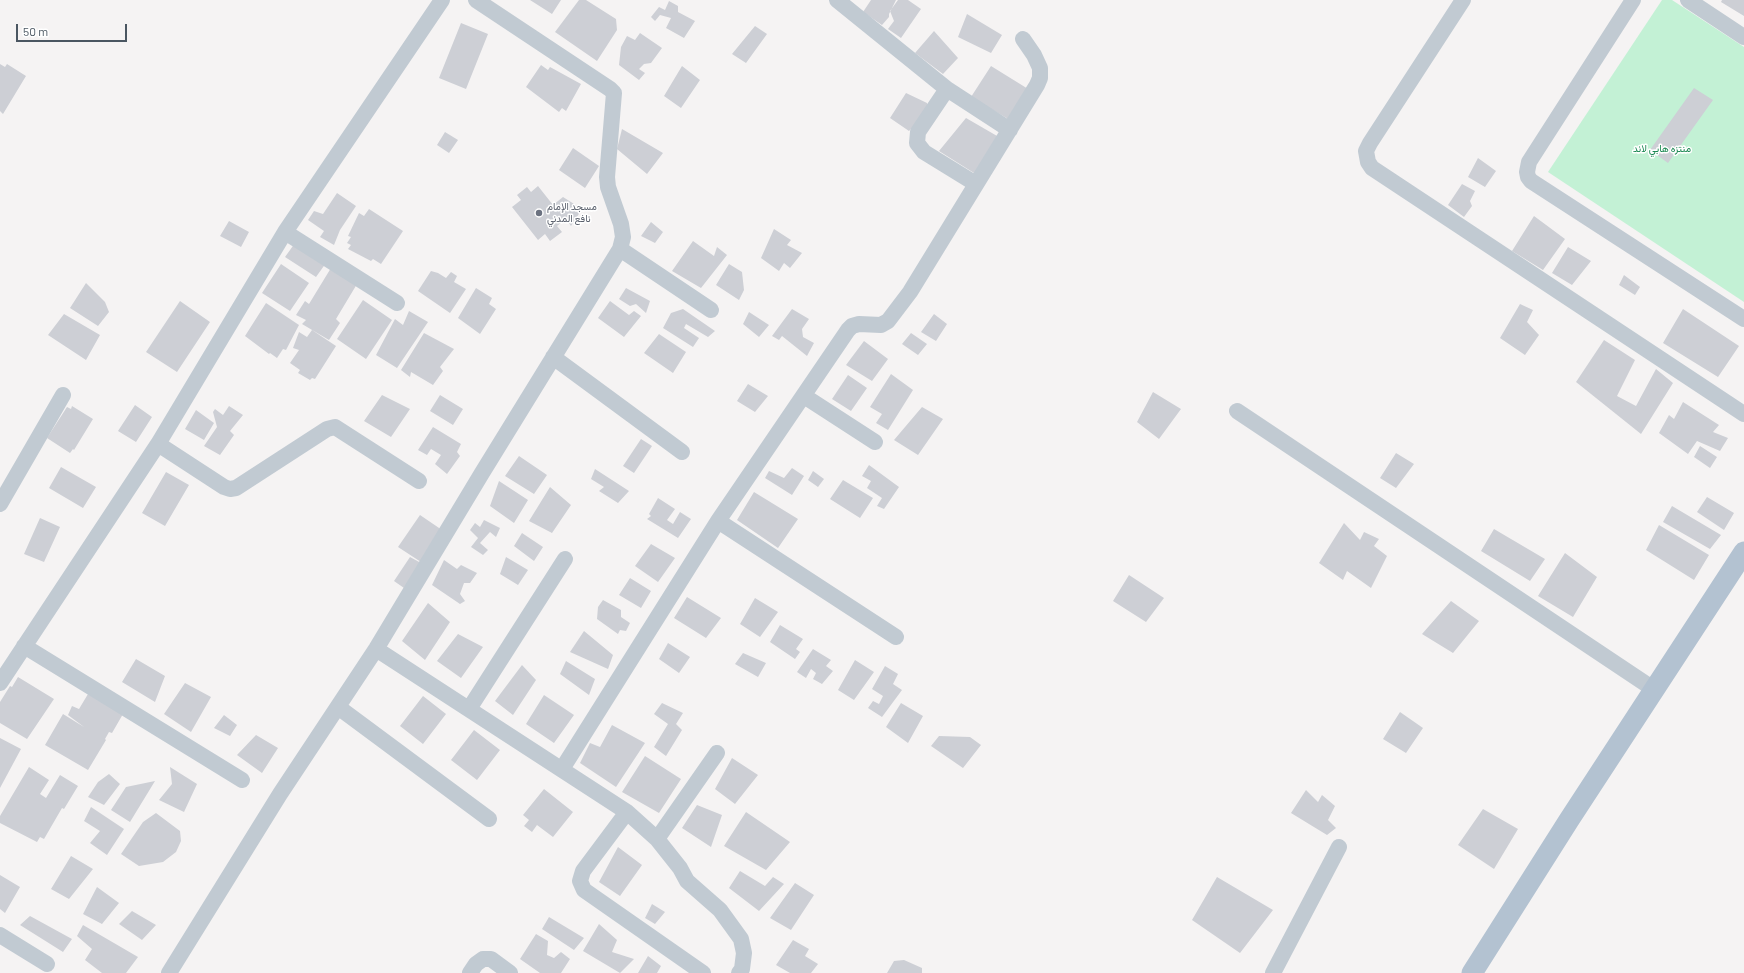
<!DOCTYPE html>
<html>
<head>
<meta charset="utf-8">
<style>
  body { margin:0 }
  #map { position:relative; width:1744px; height:973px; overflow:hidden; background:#f5f3f3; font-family:Barlow,sans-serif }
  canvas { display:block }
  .scale { position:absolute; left:16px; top:24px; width:111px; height:18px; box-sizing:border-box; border:2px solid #4a5661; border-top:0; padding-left:5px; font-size:12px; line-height:14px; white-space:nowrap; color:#4a5661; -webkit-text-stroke:3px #fff; paint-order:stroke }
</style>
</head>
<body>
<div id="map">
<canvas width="1744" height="973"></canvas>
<div class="scale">50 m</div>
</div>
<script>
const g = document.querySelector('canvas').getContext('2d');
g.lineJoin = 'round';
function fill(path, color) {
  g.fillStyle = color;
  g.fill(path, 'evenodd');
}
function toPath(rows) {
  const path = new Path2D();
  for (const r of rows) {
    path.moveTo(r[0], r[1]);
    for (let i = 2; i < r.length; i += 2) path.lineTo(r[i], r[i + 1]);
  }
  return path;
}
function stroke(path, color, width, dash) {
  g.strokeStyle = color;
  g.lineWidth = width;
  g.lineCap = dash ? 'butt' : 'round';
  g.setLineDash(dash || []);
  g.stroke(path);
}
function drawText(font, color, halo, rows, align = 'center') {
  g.font = font + ' Barlow,Vazirmatn,sans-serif';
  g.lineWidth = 3;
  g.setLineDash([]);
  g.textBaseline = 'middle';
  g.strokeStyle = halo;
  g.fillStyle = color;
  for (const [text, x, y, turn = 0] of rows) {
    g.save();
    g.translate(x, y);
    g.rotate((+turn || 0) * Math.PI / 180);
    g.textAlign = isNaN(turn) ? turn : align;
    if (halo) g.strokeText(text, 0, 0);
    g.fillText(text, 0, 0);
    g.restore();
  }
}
fill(toPath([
  [1662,0,1672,0,1744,47,1744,302,1548,172]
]), '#c3f1d5');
fill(toPath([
  [530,0,561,0,552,14],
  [579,0,586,0,616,19,617,30,597,61,555,32],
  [871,0,896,0,889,14,889,17,882,25,863,12],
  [898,0,908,0,921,9,901,38,888,29,894,21,890,11],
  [1722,0,1744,0,1744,16,1721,2],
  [669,1,678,6,678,12,695,21,684,38,666,28,671,18,660,15,655,21,651,17,659,7,665,10],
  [967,14,1002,35,991,53,958,37],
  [461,23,488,34,466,89,439,78],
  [755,26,767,34,746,63,732,54],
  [934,31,958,58,943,74,915,53],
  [640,33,662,48,651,63,644,64,639,69,645,73,639,80,619,65,621,47,627,36,635,40],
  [0,64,5,67,7,64,26,76,3,114,0,111],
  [541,65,548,70,550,67,581,84,566,111,562,108,559,112,526,87],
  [682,66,700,80,681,108,664,96],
  [991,66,1033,92,1015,123,971,97],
  [1694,88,1713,100,1668,163,1650,150],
  [906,93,927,103,927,111,909,131,890,118],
  [966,118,1004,140,974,173,939,151],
  [622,129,663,153,647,174,617,149],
  [445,132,458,140,449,153,437,145],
  [573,148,599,166,585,188,559,170],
  [1478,158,1496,171,1485,187,1468,177],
  [1462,184,1475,191,1470,201,1472,206,1464,217,1448,205],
  [538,186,553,205,563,197,582,209,571,226,566,219,557,226,562,232,550,241,545,234,538,240,512,207,521,200,517,195,527,187,531,192],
  [337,193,356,206,340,230,334,245,320,237,324,231,308,220,314,211,323,214],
  [369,209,403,231,381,264,373,259,371,261,348,249,351,245,347,243,351,237,348,236,359,213,364,216],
  [1534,216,1565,239,1543,270,1512,251],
  [229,221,249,232,241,247,220,236],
  [651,222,663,232,655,243,641,236],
  [774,229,791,240,787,245,802,253,790,268,784,263,779,271,761,258],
  [693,241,714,256,717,247,727,255,701,288,672,271],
  [295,243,326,263,316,277,285,257],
  [1568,247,1591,261,1572,285,1552,273],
  [334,263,360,279,336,319,340,323,329,340,302,324,306,320,296,315,305,301,309,304],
  [281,264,309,283,290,311,262,293],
  [729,264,742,272,744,290,739,300,716,285],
  [431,271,438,273,446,278,451,272,457,276,454,282,466,289,450,313,418,291],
  [1624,275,1640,287,1635,295,1619,285],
  [86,283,105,302,109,312,98,326,70,308],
  [476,288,492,298,489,304,496,309,480,334,458,318],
  [626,288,650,301,646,313,636,304,630,306,619,299],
  [363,300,392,320,366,359,337,339],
  [180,301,210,322,177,372,146,352],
  [610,301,629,315,634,311,641,316,624,337,598,318],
  [266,303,299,325,286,350,283,349,277,358,270,353,269,354,245,336],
  [1520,304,1533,310,1527,322,1539,335,1525,355,1500,338],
  [683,309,715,331,708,337,686,324,684,328,699,338,693,347,663,328,671,313],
  [792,309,809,319,802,329,803,337,814,343,807,356,782,336,779,340,772,336],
  [1683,309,1739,346,1718,377,1663,343],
  [409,311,428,322,397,368,376,355,395,319,403,325],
  [749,312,769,325,759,337,743,324],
  [64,314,100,335,86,360,48,335],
  [934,314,947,324,936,341,921,332],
  [312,330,336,346,315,379,312,378,310,380,298,373,300,370,290,363,299,350,293,348,299,332,307,337],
  [424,333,454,349,440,367,443,371,433,385,411,372,410,377,401,370],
  [911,333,927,344,918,355,902,344],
  [659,334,686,352,673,373,644,353],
  [1604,340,1635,360,1617,396,1636,406,1656,369,1673,383,1641,434,1576,382],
  [864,341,888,359,872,381,846,365],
  [891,374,913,390,888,430,876,423,882,414,870,407],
  [848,375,867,388,851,411,832,399],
  [748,384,768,396,755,412,737,401],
  [1153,392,1181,409,1159,439,1137,422],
  [382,395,410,409,391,437,364,421],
  [440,395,463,409,453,425,430,411],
  [1683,402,1719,425,1713,432,1728,438,1720,451,1697,441,1688,454,1659,433,1669,415,1674,419],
  [135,405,152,417,136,442,118,431],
  [72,406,93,419,74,450,73,449,70,453,47,438,67,407,71,409],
  [229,406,243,415,230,431,234,435,220,455,204,446,217,427,213,412,215,409,223,415],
  [922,407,943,419,918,455,894,440],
  [196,410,214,423,204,440,185,429],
  [433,427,461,444,457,452,460,456,447,474,435,464,441,455,431,449,427,455,418,450],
  [641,439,652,446,634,473,623,466],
  [1700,446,1717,457,1710,468,1694,457],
  [1396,453,1414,464,1396,488,1380,478],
  [519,456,547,475,534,494,505,476],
  [869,465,899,487,884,509,877,506,882,498,867,488,871,481,862,476],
  [61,467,96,487,83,508,49,488],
  [792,468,804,476,792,495,765,478,769,471,784,478],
  [595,469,629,491,618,503,599,491,604,487,591,479],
  [813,471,824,479,818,487,808,480],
  [166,472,189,485,165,526,142,513],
  [843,480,873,498,860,518,830,499],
  [499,481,528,500,514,523,490,506],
  [550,487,571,505,552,533,529,521],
  [754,492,798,519,778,548,737,520],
  [1707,497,1734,513,1724,530,1697,512],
  [658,498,675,509,667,520,673,524,680,512,691,519,678,538,647,519,651,516,649,514],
  [1672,506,1721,535,1710,549,1663,522],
  [420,515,442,530,421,562,398,547],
  [40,518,60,527,44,562,24,554],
  [484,520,500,528,496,537,490,532,480,543,488,550,483,555,471,547,478,538,470,530,475,523,480,527],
  [1344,523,1360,540,1364,532,1379,539,1374,546,1387,556,1371,588,1347,571,1343,580,1319,563],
  [1659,525,1709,555,1694,580,1646,550],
  [1494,529,1545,559,1530,581,1481,551],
  [522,533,543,547,534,561,514,546],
  [651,544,675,558,658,582,635,566],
  [1565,553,1597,577,1573,617,1538,596],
  [410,557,421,563,404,588,394,581],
  [506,557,528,570,518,585,500,574],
  [444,560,457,569,461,565,477,573,470,583,464,583,460,594,465,601,460,604,432,585],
  [1129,575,1164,598,1146,622,1113,601],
  [630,578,651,591,641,608,619,595],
  [687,597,721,618,706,638,674,618],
  [755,598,778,612,760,637,740,624],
  [603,600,621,610,621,617,630,623,626,631,620,630,618,634,597,619,598,607],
  [1451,601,1479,621,1453,653,1422,634],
  [428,603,450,622,425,660,402,641],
  [780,625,803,639,796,649,800,652,795,659,770,642],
  [584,631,613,655,608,669,570,652],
  [458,634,483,647,461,678,437,661],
  [668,643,690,657,679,673,659,659],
  [813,649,831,660,826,666,833,671,822,684,813,679,816,673,811,669,806,678,797,672],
  [743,653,766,663,758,677,735,664],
  [136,659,165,676,155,702,122,682],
  [855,660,874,672,854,700,838,690],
  [566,661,595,679,589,695,560,674],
  [522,665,536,680,513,715,495,701],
  [885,666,898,674,893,684,902,690,882,717,868,708,873,701,879,704,883,696,872,689],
  [18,677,54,699,27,739,0,723,0,702,10,686,12,687],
  [185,683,211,697,191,732,164,714],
  [88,694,123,714,112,733,109,732,105,739,106,740,88,770,45,745,63,714,84,727,68,715,72,706,79,709],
  [544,695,574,715,554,743,526,724],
  [423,696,446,714,423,744,400,726],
  [662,703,683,713,676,724,682,730,666,756,654,747,668,724,654,714],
  [901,703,923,716,908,743,886,727],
  [1400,712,1423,728,1406,753,1383,739],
  [224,715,237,725,230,736,214,728],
  [612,725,645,743,616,787,580,763,590,743,600,747],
  [474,730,500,750,477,780,451,760],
  [256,735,278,748,262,773,237,755],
  [939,736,970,737,981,745,963,768,931,746],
  [0,738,21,749,0,788],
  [645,756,681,779,659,813,622,792],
  [732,758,758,775,735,804,715,789],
  [29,767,49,780,40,794,46,798,60,775,78,786,64,809,62,808,44,839,40,837,37,842,0,823,0,816],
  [170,767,197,784,184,812,159,800,172,784],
  [109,774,120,784,104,805,88,797,98,782],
  [155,781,130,822,111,810,126,787],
  [544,789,573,812,553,837,537,825,532,832,524,826,529,820,523,815],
  [1306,790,1318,802,1322,795,1335,806,1328,820,1336,828,1327,835,1291,813],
  [697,805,722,815,711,847,682,828],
  [91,807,124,829,107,855,90,843,100,831,84,821],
  [1483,809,1518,829,1494,869,1458,845],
  [746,812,790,842,766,870,724,846],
  [156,813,180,831,181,841,176,852,163,862,139,866,121,854,143,822],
  [618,847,642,865,620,896,599,882],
  [71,856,93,869,69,899,51,889],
  [740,871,765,886,773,877,784,884,759,911,729,888],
  [0,875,20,887,5,913,0,909],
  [1217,877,1273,910,1240,953,1192,920],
  [795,883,814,895,791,930,770,918],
  [97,887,119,903,102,924,83,914],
  [652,904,665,912,655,924,645,918],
  [132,911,156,925,142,940,119,924],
  [30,916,72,939,63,952,20,925],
  [549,917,584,938,574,950,542,929],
  [599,924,617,940,612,952,634,959,620,973,583,951],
  [83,925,138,957,126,973,102,973,85,960,92,949,77,936],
  [536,934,548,941,547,955,554,958,561,952,570,959,561,973,540,973,520,959],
  [793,940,809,949,805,956,818,964,811,973,790,973,776,965],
  [648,956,661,966,657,973,638,973],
  [904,960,922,968,922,973,887,973,894,961]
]), '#cdcfd5');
stroke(toPath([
  [837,0,947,89,918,132,917,143,924,152,976,184],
  [1463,0,1370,143,1366,151,1368,162,1372,168,1744,414],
  [1633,0,1529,162,1527,172,1528,177,1531,181,1744,319],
  [1688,0,1744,37],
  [947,89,1010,130],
  [285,232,397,303],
  [620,249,711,310],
  [553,357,682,452],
  [804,396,875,442],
  [1237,411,1655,690],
  [158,444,224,487,230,489,236,488,327,429,335,427,419,481],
  [0,504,63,395],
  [718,521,896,637],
  [24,646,242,780],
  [376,649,627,812,657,839,680,868,687,881,720,910,741,939,744,953,742,969,739,973],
  [0,683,158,444,285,232,442,0],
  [338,707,489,819],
  [469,709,565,559],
  [562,769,718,521,848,330,852,326,859,324,881,325,888,321,910,292,1037,85,1040,78,1040,68,1034,55,1023,39],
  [627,812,583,871,580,881,584,890,703,973],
  [657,839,717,753],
  [0,935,47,964],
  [169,973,280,794,376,649,482,473,620,249,623,237,621,224,608,187,607,177,614,93,610,89,476,0],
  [470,973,476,964,483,959,491,959,510,973],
  [1273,973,1339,847]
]), '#c1cad2', 16);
stroke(toPath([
  [1472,973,1569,820,1744,552]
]), '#b3c2d1', 21);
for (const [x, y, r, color] of [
  [539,213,4,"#6b7280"]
]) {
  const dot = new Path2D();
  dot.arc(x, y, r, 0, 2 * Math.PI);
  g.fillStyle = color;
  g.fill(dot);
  stroke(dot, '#fff', 1.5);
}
drawText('10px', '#17864f', '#fff', [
  ["منتزه هابي لاند",1662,149]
]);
drawText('10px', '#5b616d', '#fff', [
  ["مسجد الإمام",547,207],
  ["نافع المدني",547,219]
], 'left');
</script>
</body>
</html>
